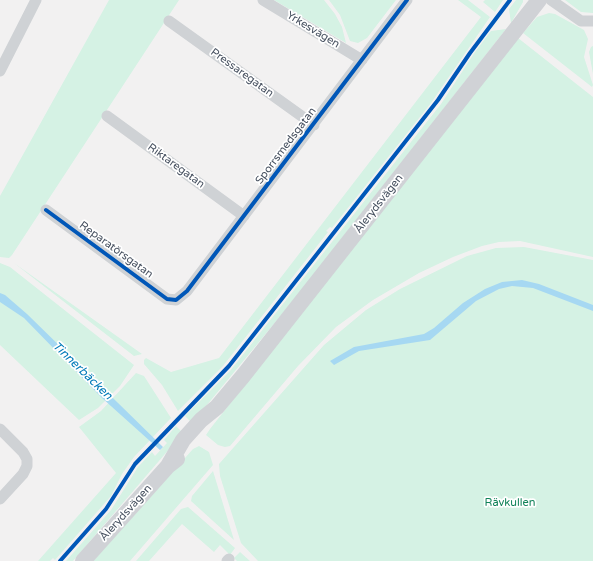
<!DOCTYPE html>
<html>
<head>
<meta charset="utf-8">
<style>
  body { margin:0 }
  canvas { display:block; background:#f2f1f1 }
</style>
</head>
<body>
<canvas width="593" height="561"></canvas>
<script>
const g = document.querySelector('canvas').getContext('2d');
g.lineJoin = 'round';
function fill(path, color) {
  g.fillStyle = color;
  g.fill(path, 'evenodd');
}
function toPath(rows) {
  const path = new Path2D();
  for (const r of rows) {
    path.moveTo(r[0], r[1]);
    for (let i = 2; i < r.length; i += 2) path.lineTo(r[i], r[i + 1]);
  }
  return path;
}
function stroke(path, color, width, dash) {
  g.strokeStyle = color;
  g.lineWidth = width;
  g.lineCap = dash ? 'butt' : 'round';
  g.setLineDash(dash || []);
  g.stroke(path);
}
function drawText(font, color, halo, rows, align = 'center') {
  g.font = font + ' "Varela Round",sans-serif';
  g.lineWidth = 3.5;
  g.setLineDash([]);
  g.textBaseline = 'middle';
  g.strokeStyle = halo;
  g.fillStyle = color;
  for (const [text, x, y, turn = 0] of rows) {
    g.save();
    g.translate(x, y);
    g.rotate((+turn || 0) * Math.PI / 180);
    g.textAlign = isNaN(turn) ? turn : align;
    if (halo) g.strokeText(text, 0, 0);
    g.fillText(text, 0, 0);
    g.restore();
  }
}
fill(toPath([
  [109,0,179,0,12,255,9,258,0,257,0,196],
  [274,0,324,0,335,14,342,27,346,43],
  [329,0,396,0,367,38,358,43,350,41,340,15],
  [458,0,468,0,490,17,431,103,332,228,330,227,326,231,328,232,223,366,178,411,162,385,144,364,144,360,146,358,171,372,219,358,481,17],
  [485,0,503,0,495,12,483,2],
  [516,0,523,0,523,2,511,23,509,9],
  [565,0,593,0,593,13,581,12],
  [549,13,555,14,584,30,588,39,584,57,593,85,592,87,523,33,537,17],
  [506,29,297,296,192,423,185,416,230,371,441,104,475,52,491,31],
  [518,38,593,97,593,257,520,241,499,242,482,246,453,257,419,273,373,300,336,327,298,366,230,446,225,447,218,445,206,435,210,429],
  [593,46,593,74,589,52,591,47],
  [524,247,593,260,593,561,258,561,241,543,220,476,219,464,324,345,366,310,400,289,467,256,496,248],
  [0,263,10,267,134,365,120,386,98,408,79,420,0,345],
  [14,263,142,354,134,356],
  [136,373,144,376,171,418,134,457,122,474,111,496,55,560,53,558,50,561,38,561,116,473,79,427,101,411],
  [176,426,183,433,73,561,66,561,111,510,138,467,152,452,155,456,167,443,164,440],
  [199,446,209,452,213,465,130,561,93,561,193,449],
  [213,471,234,540,191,501,192,496],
  [188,507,235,548,230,555,220,545,214,552,182,524,149,561,136,561,181,509],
  [240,552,250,561,237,561,234,558]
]), '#d5f2e4');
fill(toPath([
  [522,280,539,284,593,305,593,311,533,288,512,286,499,289,476,301,430,340,359,351,334,365,330,361,354,347,424,334,434,328,463,303,485,289,502,282],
  [0,293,5,295,27,314,163,447,160,450,102,398,24,318,0,302]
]), '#a6d8f2');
stroke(toPath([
  [263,0,362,60],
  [551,0,581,21,593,21],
  [169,21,314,125],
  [0,71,36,0],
  [107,116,244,216],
  [46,210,167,299,176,300,187,291,407,0],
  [0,429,23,452,27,459,27,466,23,474,0,499],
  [227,561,229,559]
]), '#cfd2d5', 11);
stroke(toPath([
  [168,466,183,440,201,420,217,407,243,376,539,0],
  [83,561,168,466,177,459]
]), '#d0d2d6', 16);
stroke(toPath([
  [46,210,167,299,176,300,187,291,407,0],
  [60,561,106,509,135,464,229,366,438,100,470,53,510,0]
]), '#0057b8', 4);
drawText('11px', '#475160', '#fff', [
  ["Yrkesvägen",313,30,31],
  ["Pressaregatan",242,73,36],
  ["Sporrsmedsgatan",286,146,-53],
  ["Riktaregatan",176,166,36],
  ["Ålerydsvägen",379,204,-52],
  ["Reparatörsgatan",116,250,36],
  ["Ålerydsvägen",126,513,-48]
]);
drawText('11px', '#108258', '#fff', [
  ["Rävkullen",510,503]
]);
drawText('italic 12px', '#017ab8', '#fff', [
  ["Tinnerbäcken",82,371,44]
]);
</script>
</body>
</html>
